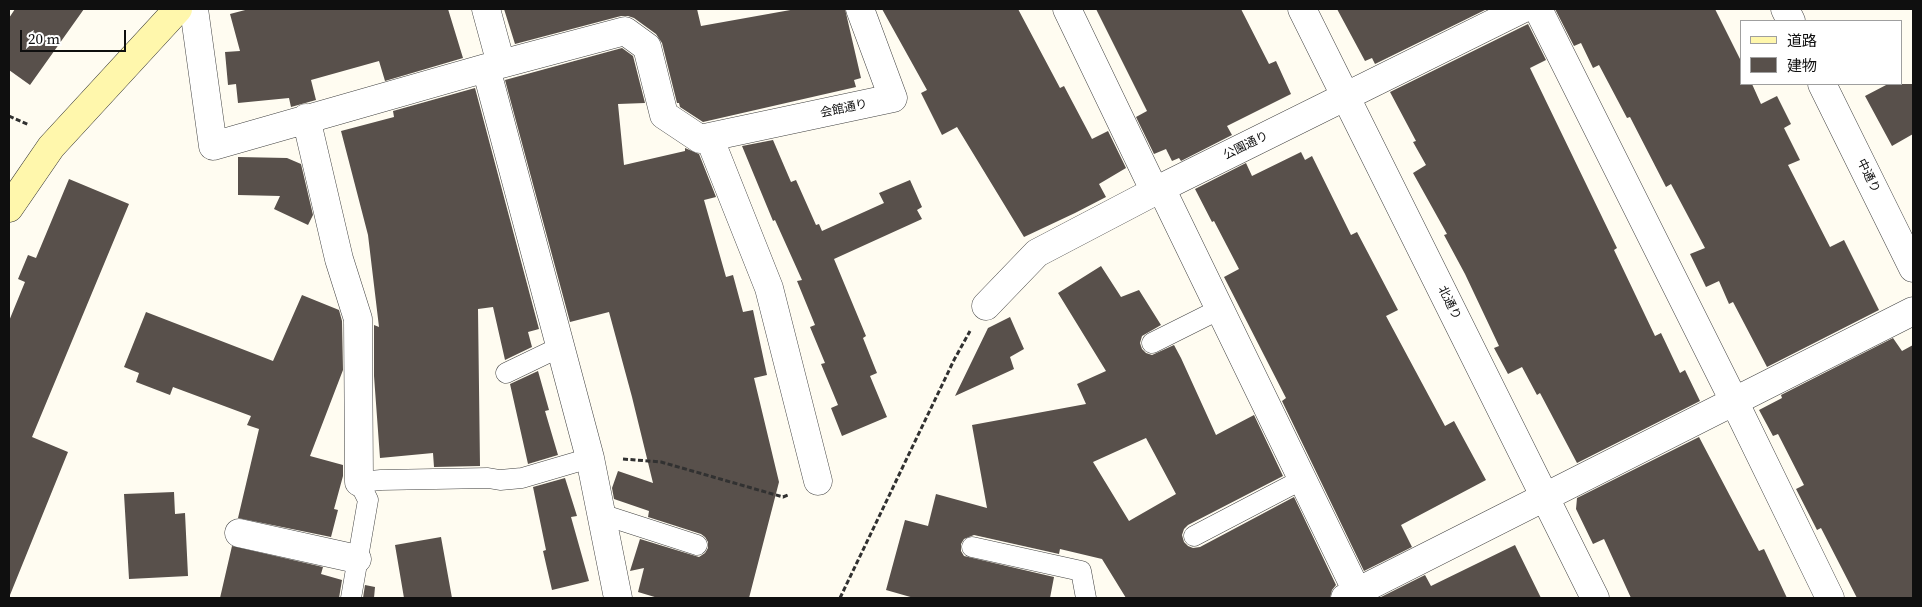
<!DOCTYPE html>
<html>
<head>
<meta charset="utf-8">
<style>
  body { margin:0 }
  #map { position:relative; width:1922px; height:607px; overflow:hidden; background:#fffcf1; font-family:"Source Serif 4","Noto Sans JP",serif }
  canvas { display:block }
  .frame { position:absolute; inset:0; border:10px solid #0f0f0f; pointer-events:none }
  .legend { position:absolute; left:1740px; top:20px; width:162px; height:65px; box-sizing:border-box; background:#fff; border:1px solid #9f9f9f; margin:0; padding:6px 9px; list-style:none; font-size:15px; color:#0f0f0f }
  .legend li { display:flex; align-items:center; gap:10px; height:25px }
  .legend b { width:25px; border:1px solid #9f9f9f }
  .scale { position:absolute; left:20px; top:30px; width:106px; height:22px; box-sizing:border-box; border:2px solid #0f0f0f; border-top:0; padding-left:6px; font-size:15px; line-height:18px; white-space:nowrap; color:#0f0f0f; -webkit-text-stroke:4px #fff; paint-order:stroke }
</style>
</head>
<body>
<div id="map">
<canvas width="1922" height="607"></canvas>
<div class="frame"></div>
<ul class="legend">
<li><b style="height:6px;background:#fff7ac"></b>道路</li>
<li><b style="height:14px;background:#58504b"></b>建物</li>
</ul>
<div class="scale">20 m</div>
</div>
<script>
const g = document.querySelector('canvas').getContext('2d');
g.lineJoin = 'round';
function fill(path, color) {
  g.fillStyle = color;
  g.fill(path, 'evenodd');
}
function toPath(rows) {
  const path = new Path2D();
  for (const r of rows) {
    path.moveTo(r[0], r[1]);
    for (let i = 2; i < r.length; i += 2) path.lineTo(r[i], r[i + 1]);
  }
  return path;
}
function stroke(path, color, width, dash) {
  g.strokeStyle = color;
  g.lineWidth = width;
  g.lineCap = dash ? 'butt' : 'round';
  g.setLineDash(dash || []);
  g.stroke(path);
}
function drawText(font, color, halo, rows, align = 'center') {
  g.font = font + ' "Source Serif 4","Noto Sans JP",serif';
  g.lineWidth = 5;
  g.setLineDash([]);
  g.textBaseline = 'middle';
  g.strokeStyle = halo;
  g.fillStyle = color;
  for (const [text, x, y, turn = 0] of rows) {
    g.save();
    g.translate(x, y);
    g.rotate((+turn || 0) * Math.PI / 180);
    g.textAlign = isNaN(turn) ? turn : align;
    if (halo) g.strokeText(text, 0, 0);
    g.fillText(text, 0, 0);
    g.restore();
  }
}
fill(toPath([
  [15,9,84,9,30,85,9,70,9,18],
  [249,9,448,9,463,58,385,81,379,61,311,80,316,100,291,107,289,98,238,103,236,84,228,85,225,52,240,51,230,14],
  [504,9,697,9,701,26,796,9,845,9,861,78,854,80,856,87,703,122,680,107,679,103,677,103,662,43,656,34,634,18,628,16,621,16,515,44],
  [882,9,1018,9,1060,88,1064,86,1092,139,1108,131,1126,168,1099,184,1106,197,1075,213,1024,237,957,127,942,135,921,93,927,90],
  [1096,9,1241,9,1269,64,1276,61,1291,94,1227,126,1232,135,1181,161,1179,158,1172,161,1166,149,1154,154,1136,117,1147,111],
  [1337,9,1487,9,1375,64,1372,58,1365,61],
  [1555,9,1715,9,1741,61,1741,84,1752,84,1761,104,1777,96,1791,124,1784,128,1800,160,1788,165,1830,247,1844,240,1879,310,1767,367,1733,302,1729,304,1719,281,1706,287,1690,254,1705,248,1671,184,1666,187,1630,117,1627,118,1599,65,1593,68,1581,43,1574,46],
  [1528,24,1546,60,1530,68,1617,248,1614,250,1655,336,1661,333,1680,373,1685,370,1700,401,1577,463,1540,393,1537,395,1522,367,1508,374,1494,348,1499,346,1465,274,1444,235,1447,234,1413,173,1426,165,1413,142,1416,141,1390,92],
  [622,48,633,56,645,103,618,104,624,165,685,151,685,148,699,154,716,197,704,200,726,277,733,275,743,312,753,310,767,375,754,378,779,482,749,598,658,598,638,592,644,568,630,571,640,539,699,557,705,553,708,548,708,542,705,537,701,534,648,517,649,511,614,499,612,488,618,471,653,483,632,397,609,312,570,322,505,80],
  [1888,84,1913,84,1913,134,1892,146,1865,96],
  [475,88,539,329,528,332,532,347,505,360,493,307,478,309,480,466,434,467,433,453,380,458,374,376,374,325,379,327,368,235,341,131,394,117,393,111],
  [773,140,791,182,796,180,816,225,819,224,822,231,884,203,879,193,910,180,922,207,917,210,922,219,834,259,866,336,863,338,877,373,870,376,887,417,842,436,831,408,838,405,821,364,825,363,810,327,815,325,797,281,802,280,775,220,773,221,742,146],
  [1301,152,1305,160,1312,156,1351,235,1357,232,1398,310,1386,316,1445,426,1454,421,1486,480,1401,525,1412,547,1364,571,1282,401,1286,398,1224,277,1239,269,1214,221,1212,222,1195,189,1246,163,1252,176],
  [238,157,287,158,301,164,313,215,308,225,274,209,280,196,238,195],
  [69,179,129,204,32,437,68,452,10,595,9,321,25,282,18,279,28,255,36,258],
  [1101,266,1121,297,1139,290,1161,325,1142,336,1140,343,1142,349,1146,353,1152,355,1174,345,1181,358,1216,435,1254,415,1283,476,1188,525,1184,529,1182,535,1184,542,1188,546,1193,548,1200,547,1294,497,1336,585,1332,590,1330,598,1126,598,1102,559,1060,549,1059,554,974,535,964,539,961,544,961,551,964,556,1054,577,1050,598,914,598,886,590,905,520,928,526,936,494,987,508,972,425,1086,404,1077,384,1106,371,1058,293],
  [1146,438,1176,494,1129,521,1093,462],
  [302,295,339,310,342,321,343,370,310,456,343,465,343,476,334,509,338,510,331,537,238,518,259,429,247,425,251,416,173,387,170,395,136,382,139,373,124,367,146,312,273,361],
  [1010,317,1024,349,1010,357,1014,369,955,396,988,328],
  [1893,338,1902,351,1913,345,1913,598,1857,598,1821,528,1817,530,1796,489,1804,485,1778,434,1773,436,1759,410,1782,398,1781,395],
  [538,371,549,410,545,411,558,455,528,464,510,384],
  [1699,437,1759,551,1764,549,1787,598,1631,598,1604,539,1593,544,1576,509,1577,498],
  [565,478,577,516,571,517,589,581,552,590,543,551,546,550,533,487],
  [174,492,175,514,185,513,188,576,129,579,124,494],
  [441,537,452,598,404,598,395,545],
  [1515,545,1541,598,1379,598,1425,575,1431,586],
  [232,546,323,567,321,574,342,580,339,598,220,598],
  [365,585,375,587,374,598,363,598]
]), '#58504b');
const service = toPath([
  [1152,343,1220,309],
  [506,373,560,347],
  [601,514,697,545],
  [1194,536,1303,479],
  [972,547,1081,571,1086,598],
  [351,598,368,500,359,482,381,480,488,478,500,480,522,478,590,458]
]);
const minor = toPath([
  [194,9,213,146,486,68,625,31,647,47,664,115,700,139,893,98,860,9],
  [486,9,501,64],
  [1067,9,1155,192],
  [1302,9,1595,598],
  [1538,9,1734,401,1830,598],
  [1785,9,1791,21],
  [486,68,590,458,618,598],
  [1822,84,1913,268],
  [306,118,339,259,358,319,359,482],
  [709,137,769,288,818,481],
  [1161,188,1360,598],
  [986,306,1037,253,1161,188,1522,9],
  [239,533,357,559],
  [1345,598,1913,311]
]);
const secondary = toPath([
  [9,208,51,147,178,9]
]);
stroke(service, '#424242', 21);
stroke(minor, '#424242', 29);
stroke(secondary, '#313131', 29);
stroke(toPath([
  [9,116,29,125],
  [623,459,661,462,783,497,788,495],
  [840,598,954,360,970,331]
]), '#313131', 3, [5, 2.5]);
stroke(service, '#fff', 20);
stroke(minor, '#fff', 28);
stroke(secondary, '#fff7ac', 28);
drawText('12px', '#0f0f0f', '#fff', [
  ["会館通り",844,109,-12],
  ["公園通り",1246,146,-26],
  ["中通り",1868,176,64],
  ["北通り",1449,303,64]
]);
</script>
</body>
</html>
